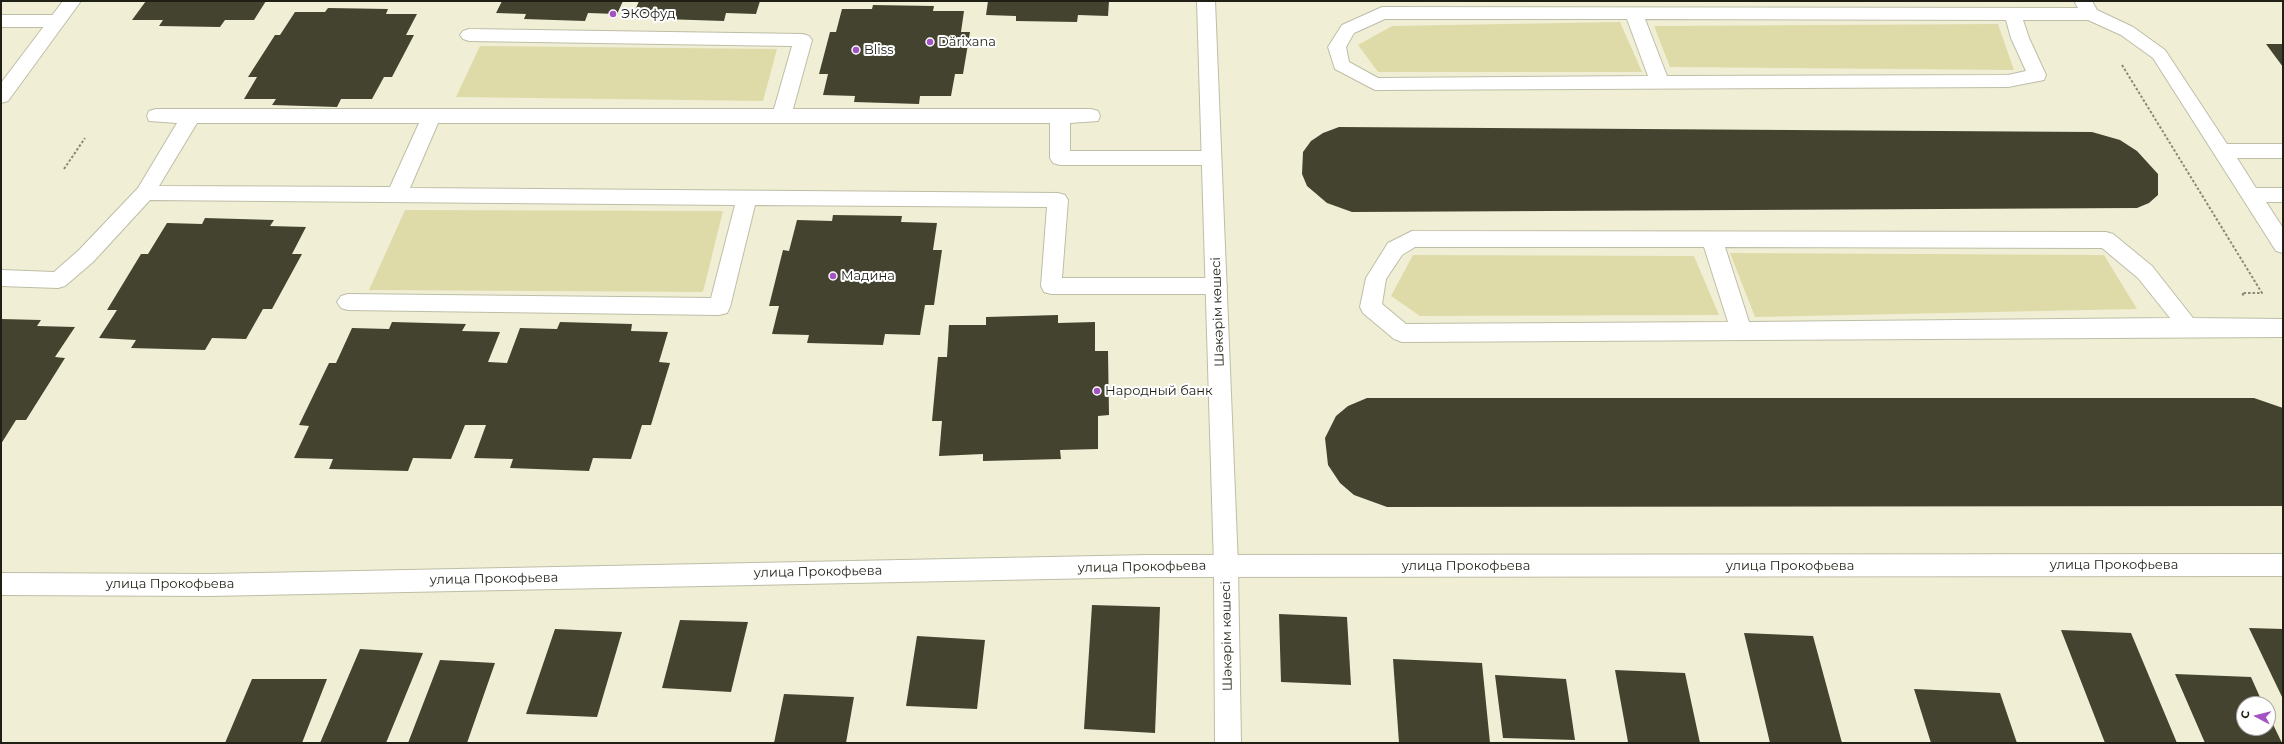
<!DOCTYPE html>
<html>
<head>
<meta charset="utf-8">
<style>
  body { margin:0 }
  #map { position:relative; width:2284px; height:744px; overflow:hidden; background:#f0efd6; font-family:Montserrat,sans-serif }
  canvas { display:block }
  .frame { position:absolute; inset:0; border:2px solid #1f1f16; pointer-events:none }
  .north { position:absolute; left:2236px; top:696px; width:40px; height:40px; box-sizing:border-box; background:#fff; border:1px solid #a5a5a2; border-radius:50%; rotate:277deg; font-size:11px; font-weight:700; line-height:16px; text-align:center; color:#1f1f16 }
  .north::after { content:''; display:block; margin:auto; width:14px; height:18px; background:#a353c3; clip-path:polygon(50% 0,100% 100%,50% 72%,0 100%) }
</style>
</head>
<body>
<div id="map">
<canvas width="2284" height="744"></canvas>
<div class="frame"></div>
<div class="north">С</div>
</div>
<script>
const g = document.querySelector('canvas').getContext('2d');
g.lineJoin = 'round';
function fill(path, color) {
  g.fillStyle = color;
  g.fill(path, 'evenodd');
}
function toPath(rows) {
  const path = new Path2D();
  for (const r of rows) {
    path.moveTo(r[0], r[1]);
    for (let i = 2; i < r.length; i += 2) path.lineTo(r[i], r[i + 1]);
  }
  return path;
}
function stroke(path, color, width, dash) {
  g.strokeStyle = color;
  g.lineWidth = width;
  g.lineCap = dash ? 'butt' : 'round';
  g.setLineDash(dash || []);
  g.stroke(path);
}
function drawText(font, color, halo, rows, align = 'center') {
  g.font = font + ' Montserrat,sans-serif';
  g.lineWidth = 4;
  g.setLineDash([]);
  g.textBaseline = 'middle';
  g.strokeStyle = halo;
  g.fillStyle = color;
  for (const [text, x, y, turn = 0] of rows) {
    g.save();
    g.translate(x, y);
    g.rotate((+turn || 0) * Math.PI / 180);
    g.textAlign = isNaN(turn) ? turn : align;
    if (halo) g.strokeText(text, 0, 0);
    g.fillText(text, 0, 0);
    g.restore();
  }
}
fill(toPath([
  [1620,22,1642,72,1378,72,1358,45,1392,26],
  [1998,24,2014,70,1670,67,1654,26],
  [480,46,777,49,763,101,456,97],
  [405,210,723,211,703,292,369,290],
  [1730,253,2104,255,2137,309,1755,317],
  [1413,255,1694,256,1719,315,1420,316,1391,296]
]), '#dedba9');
fill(toPath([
  [146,1,266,1,254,20,225,20,220,27,159,26,163,20,132,20],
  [502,1,623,1,617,14,588,13,585,21,524,19,526,14,496,13],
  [639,1,760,1,756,14,726,13,724,21,663,19,665,14,634,13],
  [988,1,1109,1,1108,16,1078,15,1077,22,1016,21,1016,16,986,15],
  [873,5,934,6,933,11,964,11,961,32,970,32,963,74,955,74,951,96,920,96,919,104,854,102,855,96,823,95,828,74,819,74,830,32,836,32,842,9,872,9],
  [328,8,388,9,386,14,417,14,406,35,414,35,392,77,384,77,372,99,341,99,337,107,272,105,276,99,244,99,257,77,248,77,275,35,280,35,295,12,325,12],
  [2266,44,2283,44,2283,67],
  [1339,127,2092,132,2120,140,2137,151,2158,174,2158,195,2149,203,2137,208,1352,212,1327,203,1307,186,1302,174,1303,152,1311,141,1323,133],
  [833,215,902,216,901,222,937,223,933,250,942,250,934,305,925,305,920,335,885,334,883,345,807,343,809,335,772,334,779,306,769,306,783,250,789,251,797,220,832,221],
  [205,218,274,220,270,226,306,227,292,254,302,254,272,309,263,309,246,339,212,338,205,350,131,348,136,340,99,338,117,310,107,310,141,254,148,254,167,223,202,224],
  [1058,315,1058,323,1095,322,1095,351,1108,351,1109,415,1098,416,1098,449,1060,450,1061,459,983,461,983,454,939,456,942,421,932,421,938,357,947,357,949,325,986,325,986,317],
  [1,319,41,320,37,326,75,327,55,357,65,358,26,420,16,420,1,444],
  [392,322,466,324,462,331,500,332,488,362,507,363,520,328,557,329,560,322,632,324,631,331,668,332,659,362,670,363,651,425,642,425,631,459,593,458,589,471,510,468,513,459,474,458,486,425,465,425,451,459,413,458,408,471,329,469,333,459,294,458,309,426,299,425,329,363,336,363,352,328,389,329],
  [1367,398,2254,398,2283,408,2283,506,1387,507,1354,495,1340,483,1328,465,1325,438,1336,416,1348,406],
  [1092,605,1160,607,1155,733,1084,729],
  [1279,614,1347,617,1351,685,1281,682],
  [680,620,748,622,731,692,662,688],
  [2249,628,2283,629,2283,699],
  [555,629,622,632,597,717,526,714],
  [2061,630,2131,633,2177,743,2105,743],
  [1744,633,1813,636,1842,743,1770,743],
  [917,636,985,640,977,709,906,706],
  [360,649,423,653,386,743,320,743],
  [1393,659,1482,663,1490,743,1399,743],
  [440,660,495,663,467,743,408,743],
  [1615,670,1685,673,1700,743,1628,742],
  [2175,674,2251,677,2263,704,2244,704,2244,728,2268,728,2268,714,2282,743,2205,743],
  [1495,675,1566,679,1575,740,1503,738],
  [252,679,327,679,302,743,225,743],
  [1914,689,2000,693,2017,743,1931,743],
  [784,694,854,697,846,743,774,743]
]), '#44432f');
const service = toPath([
  [2076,1,2092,1,2097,10,2133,27,2165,50,2227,144,2283,144,2283,158,2237,158,2256,188,2283,188,2283,202,2266,202,2283,228,2283,253,2276,251,2153,58,2121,35,2088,20,2023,20,2029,38,2046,75,2044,80,2008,87,1375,90,1335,69,1328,47,1342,25,1382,7,2078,8,2075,3,2076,1],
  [1385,19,1627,19,1648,76,1378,78,1349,62,1346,47,1354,33,1385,19],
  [1645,19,2006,20,2011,38,2026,71,2008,75,1667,76,1645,19],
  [1,15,57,15,63,17,66,21,63,25,57,27,1,27,1,15],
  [469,29,803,34,809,36,812,40,793,109,1091,109,1098,111,1100,116,1098,121,1070,123,1070,151,1210,151,1217,153,1220,158,1217,163,1210,165,1060,165,1053,163,1050,158,1050,123,438,123,410,188,1058,193,1065,195,1068,200,1062,278,1217,278,1224,280,1227,286,1224,292,1217,294,1051,294,1044,292,1041,286,1047,207,755,205,730,307,727,313,719,315,348,310,341,308,337,302,341,296,348,294,711,298,735,205,150,200,93,262,65,286,58,288,1,286,1,270,54,272,79,250,138,188,177,123,149,121,147,116,149,111,156,109,774,109,792,46,469,41,463,39,460,35,463,31,469,29],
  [197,123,419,123,390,187,159,186,197,123],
  [1412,231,2106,232,2113,234,2152,266,2193,318,2283,319,2283,337,1402,342,1394,339,1363,313,1360,307,1366,278,1388,243,1412,231],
  [1415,247,1704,247,1728,322,1406,324,1382,304,1386,279,1402,255,1415,247],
  [1725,247,2102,248,2138,278,2170,318,1749,322,1725,247]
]);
const minor = toPath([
  [63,1,81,1,8,101,1,103,1,83,63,1],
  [2283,554,2283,576,1148,577,210,596,1,595,1,573,210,574,1148,555,2283,554]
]);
const tertiary = toPath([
  [1197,1,1215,1,1238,566,1241,743,1215,743,1214,566,1197,1]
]);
stroke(service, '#bebda6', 2);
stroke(minor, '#bebda6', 2);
stroke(tertiary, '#bebda6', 2);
stroke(toPath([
  [2122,65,2262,293,2242,293,2244,296],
  [64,169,85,138]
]), '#8a8978', 2, [2.5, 2]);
fill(service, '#fff');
fill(minor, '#fff');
fill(tertiary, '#fff');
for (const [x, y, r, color] of [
  [613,14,4,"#a353c3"],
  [930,42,4,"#a353c3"],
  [856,50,4,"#a353c3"],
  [833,276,4,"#a353c3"],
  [1097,391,4,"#a353c3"]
]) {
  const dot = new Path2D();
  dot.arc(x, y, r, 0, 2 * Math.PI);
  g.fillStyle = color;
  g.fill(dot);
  stroke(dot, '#fff', 1.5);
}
drawText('13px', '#1f1f16', '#fff', [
  ["ЭКОфуд",621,14],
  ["Därixana",938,42],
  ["Bliss",864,50],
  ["Мадина",841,276],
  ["Народный банк",1105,391]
], 'left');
drawText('13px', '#1f1f16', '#fff', [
  ["Шәкәрім көшесі",1218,312,-92],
  ["улица Прокофьева",2114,565],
  ["улица Прокофьева",1466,566],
  ["улица Прокофьева",1790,566],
  ["улица Прокофьева",1142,567,-1],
  ["улица Прокофьева",818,572,-1],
  ["улица Прокофьева",494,579,-1],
  ["улица Прокофьева",170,584],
  ["Шәкәрім көшесі",1227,636,-91]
]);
</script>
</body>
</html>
